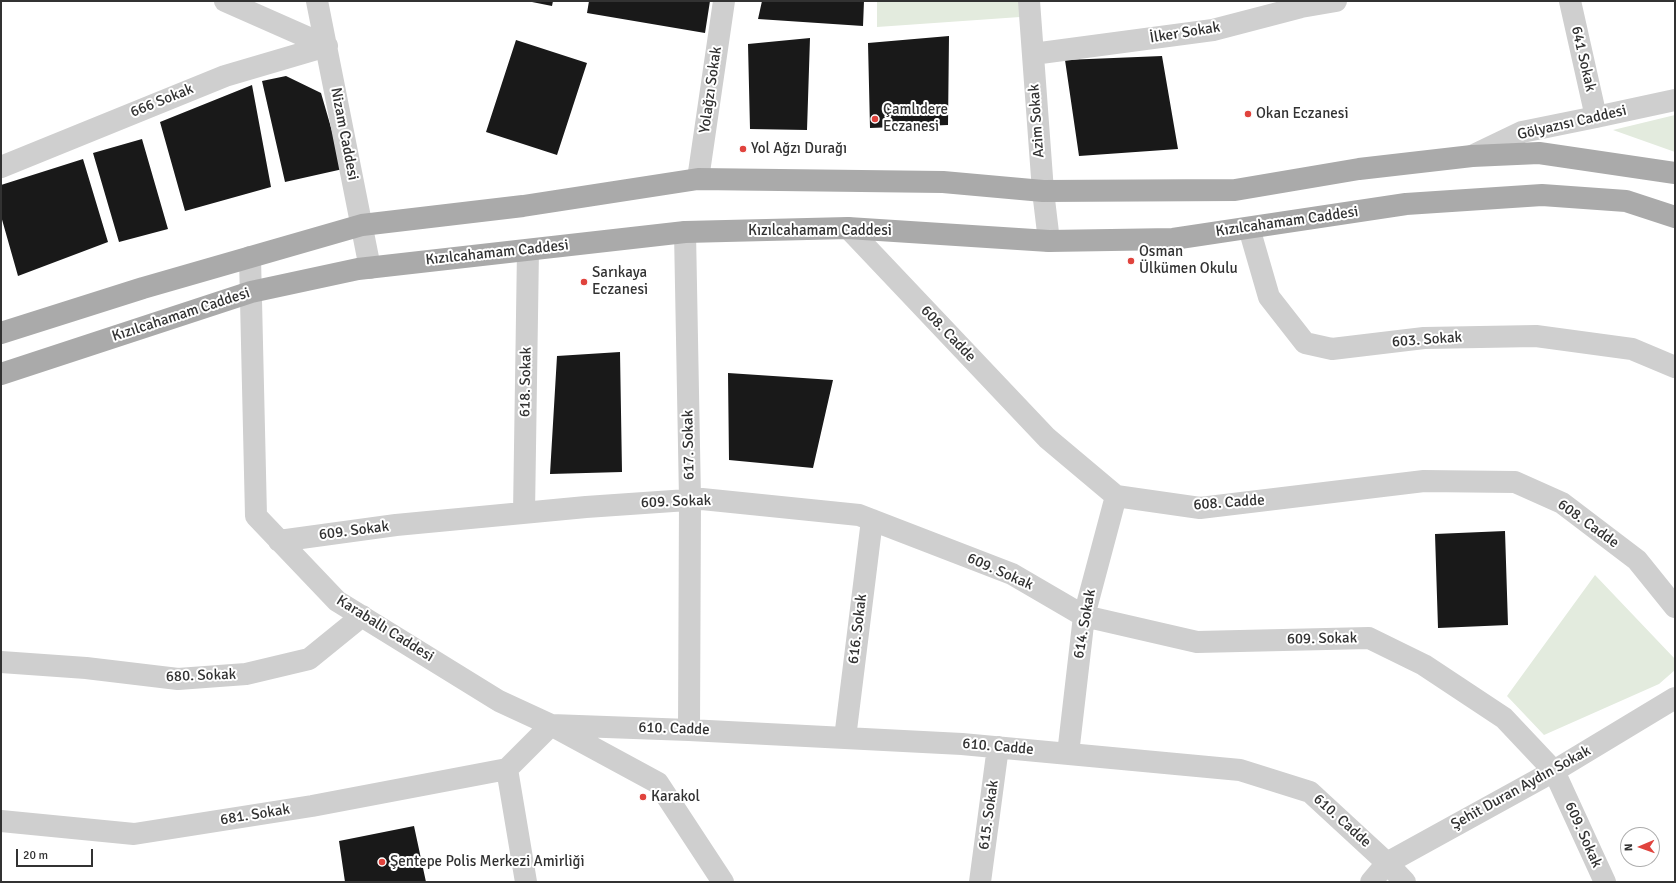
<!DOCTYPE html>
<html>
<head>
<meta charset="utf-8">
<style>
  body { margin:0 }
  #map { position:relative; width:1676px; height:883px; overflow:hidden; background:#fff; font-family:Signika,sans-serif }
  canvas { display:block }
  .frame { position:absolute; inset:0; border:2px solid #323232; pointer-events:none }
  .north { position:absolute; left:1620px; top:827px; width:40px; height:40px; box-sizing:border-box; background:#fff; border:1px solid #adadad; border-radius:50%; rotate:268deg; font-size:11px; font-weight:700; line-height:16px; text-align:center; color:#323232 }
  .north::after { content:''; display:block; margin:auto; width:14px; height:18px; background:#e0433d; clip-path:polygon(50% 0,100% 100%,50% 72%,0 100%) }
  .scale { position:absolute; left:16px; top:849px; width:77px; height:18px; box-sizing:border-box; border:2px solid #323232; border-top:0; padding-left:5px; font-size:12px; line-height:14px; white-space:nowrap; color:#323232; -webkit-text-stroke:3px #fff; paint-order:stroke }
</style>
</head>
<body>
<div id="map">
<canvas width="1676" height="883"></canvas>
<div class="frame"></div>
<div class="north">N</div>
<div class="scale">20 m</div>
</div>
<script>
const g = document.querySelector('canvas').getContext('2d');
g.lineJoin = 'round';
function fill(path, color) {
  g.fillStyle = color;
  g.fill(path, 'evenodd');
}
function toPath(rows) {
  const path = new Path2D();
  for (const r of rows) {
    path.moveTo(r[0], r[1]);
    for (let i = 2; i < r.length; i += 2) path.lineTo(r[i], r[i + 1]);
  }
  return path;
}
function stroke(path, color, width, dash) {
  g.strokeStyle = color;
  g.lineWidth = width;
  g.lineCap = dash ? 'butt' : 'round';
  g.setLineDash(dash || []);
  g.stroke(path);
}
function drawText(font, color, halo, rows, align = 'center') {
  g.font = font + ' Signika,sans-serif';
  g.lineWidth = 4;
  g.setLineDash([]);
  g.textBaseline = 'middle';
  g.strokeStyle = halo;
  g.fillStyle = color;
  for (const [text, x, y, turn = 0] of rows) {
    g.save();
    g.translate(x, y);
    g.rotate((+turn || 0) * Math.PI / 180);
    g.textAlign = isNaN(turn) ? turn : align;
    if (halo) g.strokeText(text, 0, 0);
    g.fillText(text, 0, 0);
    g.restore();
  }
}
fill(toPath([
  [877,1,1019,1,1020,17,877,27],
  [1675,115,1675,152,1613,130],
  [1595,575,1675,659,1675,670,1659,684,1544,735,1507,696]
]), '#e3ebde');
fill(toPath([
  [527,1,553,1,552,6],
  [589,1,710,1,705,33,587,13],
  [762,1,864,1,863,26,758,19],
  [949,36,948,125,870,128,868,43],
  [810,38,807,130,750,129,748,44],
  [516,40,587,63,557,155,486,132],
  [1162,56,1178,149,1079,156,1065,60],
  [286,76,321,93,343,169,285,182,262,81],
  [252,85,271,187,185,211,160,122],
  [142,139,168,229,119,242,93,153],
  [83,159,108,242,18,276,1,216,1,185],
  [620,352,622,472,550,474,557,356],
  [728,373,833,380,813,468,729,460],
  [1505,531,1508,625,1438,628,1435,534],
  [414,826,426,882,345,882,339,841]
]), '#191919');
stroke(toPath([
  [225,1,327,46],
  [317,1,370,268],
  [1029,1,1043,191,1049,241],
  [1570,1,1596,117],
  [1033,54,1213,30,1301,7,1336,1],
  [1472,156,1522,132,1596,117,1675,100],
  [1,167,225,76,327,46],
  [698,179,724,1],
  [848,228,1047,438,1116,496,1200,508,1424,481,1515,482,1562,503,1637,560,1675,607],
  [1249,228,1269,297,1305,343,1332,349,1424,338,1536,336,1632,349,1675,367],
  [685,232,690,499,689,730],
  [250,257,256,516,337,601,499,701,551,725,658,783,723,882],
  [524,513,528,250],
  [279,541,396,525,586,507,702,499,859,515,1012,574,1084,616,1197,642,1369,638,1424,665,1504,718,1554,771,1605,882],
  [1,662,86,668,178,679,246,674,309,659,362,616],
  [845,738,872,520],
  [1068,754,1084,616,1116,496],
  [1,821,134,834,312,806,507,769],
  [526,882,507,769,551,725,689,730,962,744,1240,770,1310,792,1387,863,1405,882],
  [980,882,998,747],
  [1371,882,1387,863,1554,771,1675,698]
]), '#cfcfcf', 22);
stroke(toPath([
  [1,333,143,288,362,225,523,206,698,179,943,182,1043,191,1235,190,1359,169,1472,156,1539,153,1675,173],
  [1,374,251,292,358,269,685,232,848,228,1049,241,1173,239,1406,204,1542,195,1626,201,1675,217]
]), '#aaa', 22);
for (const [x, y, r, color] of [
  [1248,114,4,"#e0433d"],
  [875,119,4,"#e0433d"],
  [743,149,4,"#e0433d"],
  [1131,261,4,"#e0433d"],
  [584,282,4,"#e0433d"],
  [643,797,4,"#e0433d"],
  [382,862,4,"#e0433d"]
]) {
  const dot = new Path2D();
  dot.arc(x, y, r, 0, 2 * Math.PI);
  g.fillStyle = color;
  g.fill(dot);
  stroke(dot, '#fff', 1.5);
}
drawText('15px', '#323232', '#fff', [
  ["İlker Sokak",1185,33,-9],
  ["641 Sokak",1583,59,77],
  ["Yolağzı Sokak",711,90,-82],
  ["666 Sokak",162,101,-22],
  ["Azim Sokak",1037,121,-94],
  ["Gölyazısı Caddesi",1572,123,-13],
  ["Nizam Caddesi",344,134,79],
  ["Kızılcahamam Caddesi",1287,222,-8],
  ["Kızılcahamam Caddesi",820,231],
  ["Kızılcahamam Caddesi",497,253,-6],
  ["Kızılcahamam Caddesi",181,315,-18],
  ["608. Cadde",948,334,46],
  ["603. Sokak",1427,340,-4],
  ["618. Sokak",526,382,-89],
  ["617. Sokak",689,445,-91],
  ["609. Sokak",676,502,-2],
  ["608. Cadde",1229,503,-4],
  ["608. Cadde",1588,524,36],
  ["609. Sokak",354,531,-7],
  ["609. Sokak",1000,572,24],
  ["614. Sokak",1085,624,-80],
  ["Karaballı Caddesi",385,629,32],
  ["616. Sokak",858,629,-83],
  ["609. Sokak",1322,639,-1],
  ["680. Sokak",201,676,-2],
  ["610. Cadde",674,729,2],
  ["610. Cadde",998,747,5],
  ["Şehit Duran Aydın Sokak",1521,788,-29],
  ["681. Sokak",255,815,-9],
  ["615. Sokak",989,815,-82],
  ["610. Cadde",1342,821,42],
  ["609. Sokak",1583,835,66]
]);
drawText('15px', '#323232', '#fff', [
  ["Çamlıdere",883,110],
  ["Eczanesi",883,127],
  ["Okan Eczanesi",1256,114],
  ["Yol Ağzı Durağı",751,149],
  ["Osman",1139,252],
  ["Ülkümen Okulu",1139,269],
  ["Sarıkaya",592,273],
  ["Eczanesi",592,290],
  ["Karakol",651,797],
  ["Şentepe Polis Merkezi Amirliği",390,862]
], 'left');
</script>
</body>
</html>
